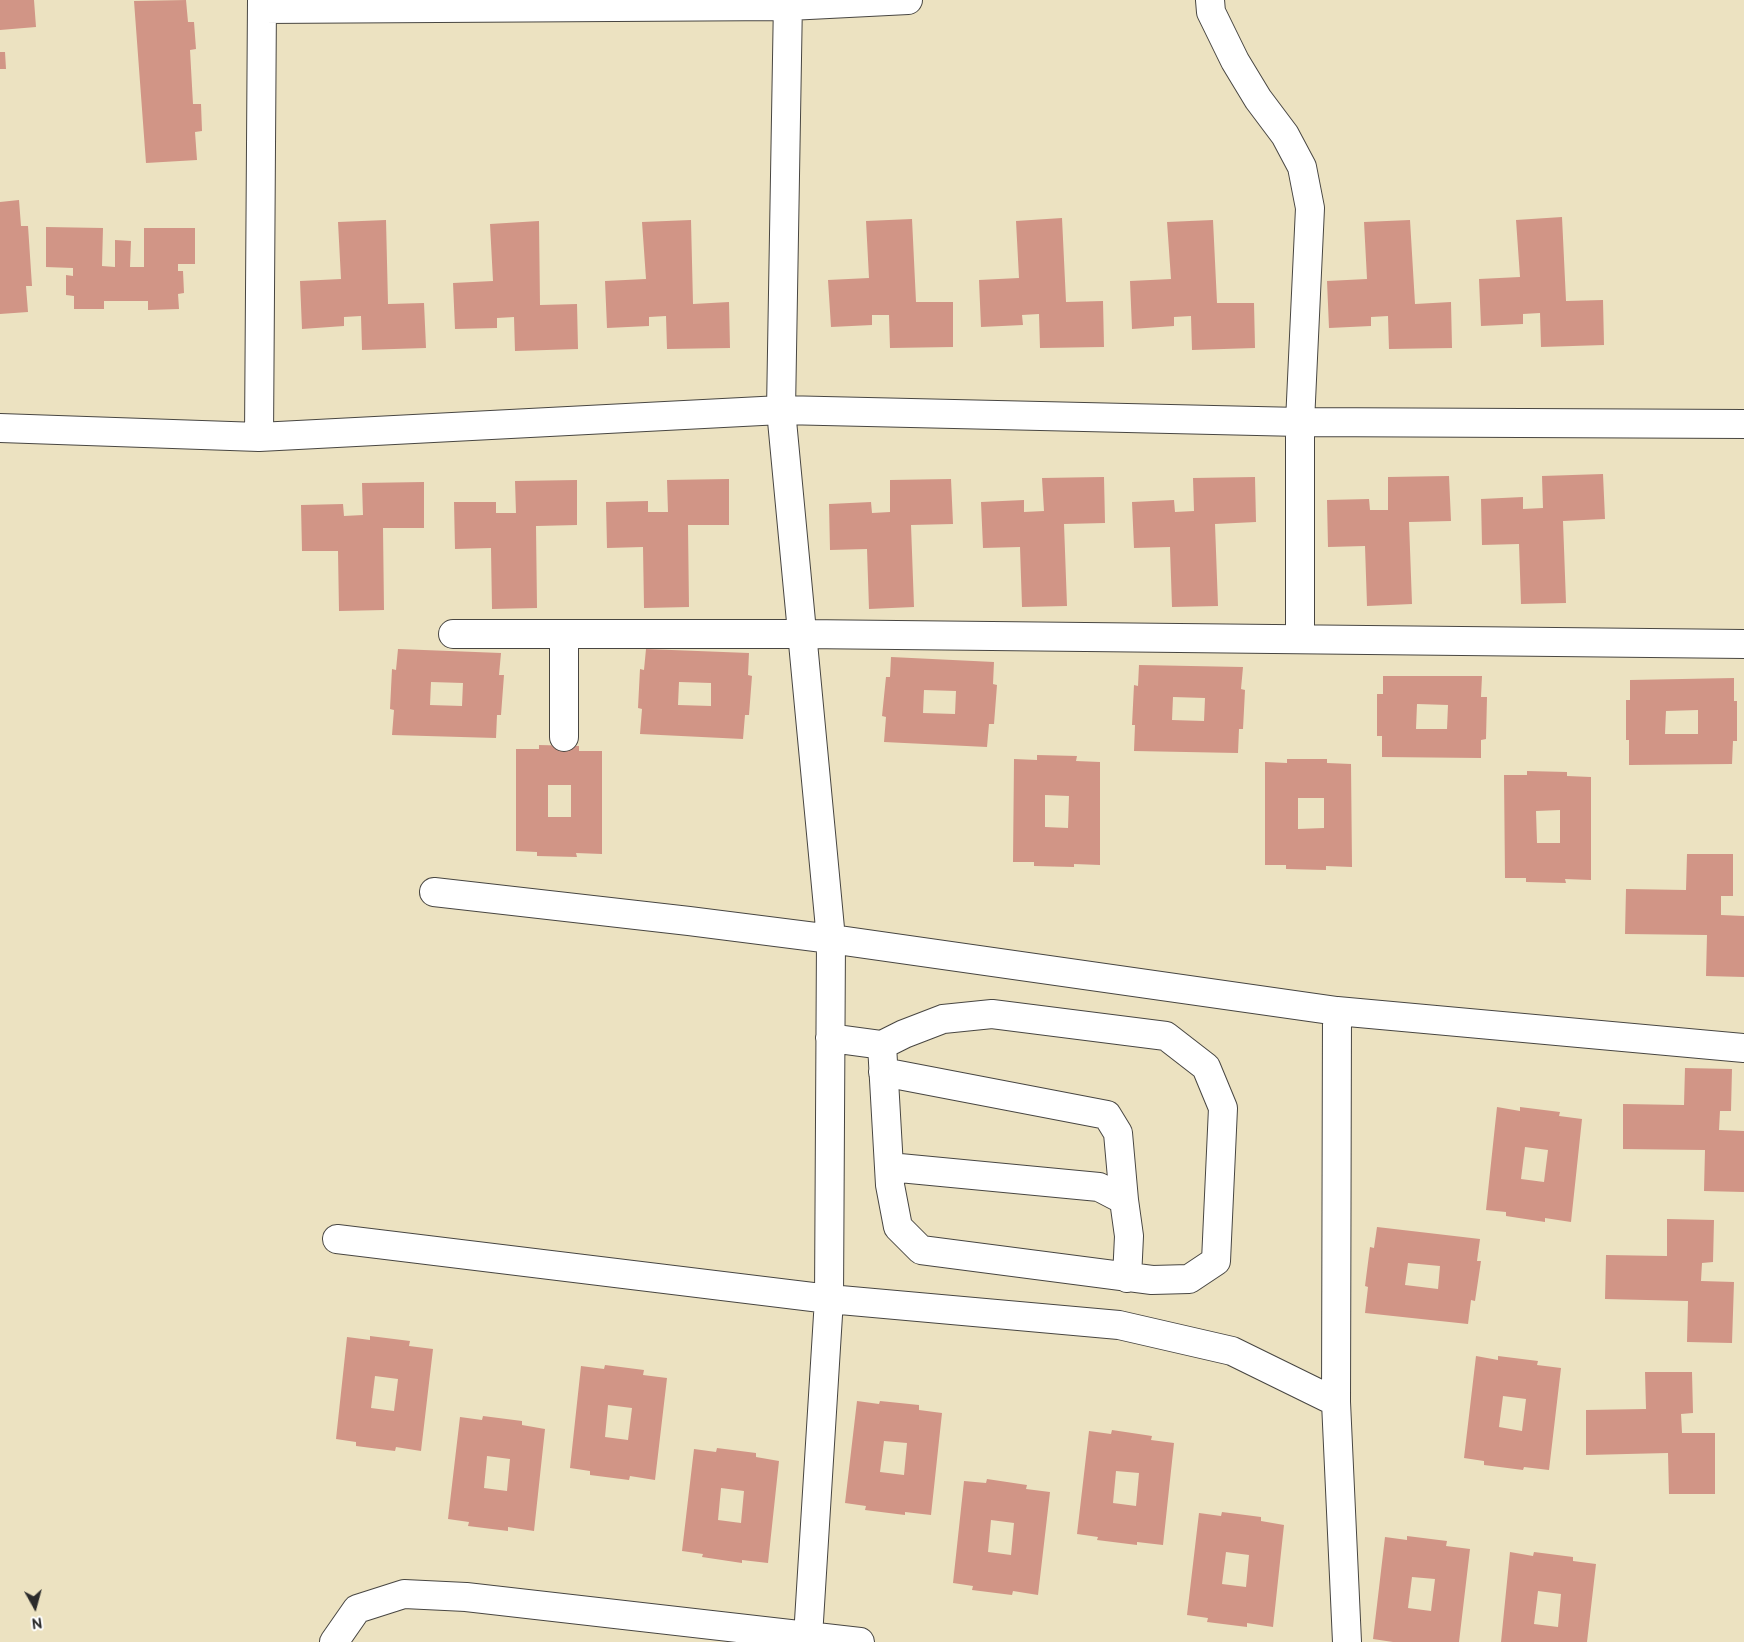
<!DOCTYPE html>
<html>
<head>
<meta charset="utf-8">
<style>
  body { margin:0 }
  #map { position:relative; width:1744px; height:1642px; overflow:hidden; background:#ece2c1; font-family:"Balsamiq Sans",sans-serif }
  canvas { display:block }
  .north { position:absolute; left:10px; top:1582px; width:50px; height:50px; -webkit-text-stroke:4px #fff; paint-order:stroke; rotate:173deg; font-size:14px; font-weight:700; line-height:20px; text-align:center; color:#2b2b2b }
  .north::after { content:''; display:block; margin:auto; width:18px; height:22px; background:#2b2b2b; clip-path:polygon(50% 0,100% 100%,50% 72%,0 100%) }
</style>
</head>
<body>
<div id="map">
<canvas width="1744" height="1642"></canvas>
<div class="north">N</div>
</div>
<script>
const g = document.querySelector('canvas').getContext('2d');
g.lineJoin = 'round';
function fill(path, color) {
  g.fillStyle = color;
  g.fill(path, 'evenodd');
}
function toPath(rows) {
  const path = new Path2D();
  for (const r of rows) {
    path.moveTo(r[0], r[1]);
    for (let i = 2; i < r.length; i += 2) path.lineTo(r[i], r[i + 1]);
  }
  return path;
}
function stroke(path, color, width, dash) {
  g.strokeStyle = color;
  g.lineWidth = width;
  g.lineCap = dash ? 'butt' : 'round';
  g.setLineDash(dash || []);
  g.stroke(path);
}
fill(toPath([
  [0,0,34,0,36,27,0,30],
  [186,0,188,22,194,22,196,49,190,50,193,104,201,104,202,131,195,132,197,160,146,163,134,1],
  [0,52,5,52,6,69,0,69],
  [19,200,21,226,28,226,32,286,26,286,28,312,0,314,0,202],
  [1562,217,1566,301,1603,300,1604,345,1541,347,1540,313,1523,314,1523,324,1481,326,1479,279,1520,277,1516,220],
  [1062,218,1066,302,1103,301,1104,347,1040,348,1039,314,1022,315,1023,325,981,327,979,280,1019,278,1016,221],
  [912,219,916,302,953,302,953,347,890,348,889,315,872,315,872,325,831,327,828,280,869,278,866,221],
  [386,220,388,304,424,303,426,348,362,350,361,316,344,317,344,326,302,329,300,281,341,279,338,222],
  [691,220,693,304,729,302,730,348,667,349,666,316,649,317,649,326,607,328,605,281,646,279,642,222],
  [1213,220,1217,303,1254,303,1255,348,1192,350,1191,316,1174,317,1174,326,1132,329,1130,281,1171,279,1167,222],
  [1410,220,1415,304,1451,302,1452,348,1389,349,1388,316,1371,317,1371,326,1329,328,1327,281,1367,279,1364,222],
  [539,221,540,305,577,304,578,349,515,351,514,317,497,318,497,328,455,329,453,283,493,281,490,224],
  [46,227,103,228,102,266,115,267,115,240,131,241,130,267,144,267,144,228,195,228,195,264,178,264,178,271,183,271,184,293,178,294,179,309,148,310,148,301,104,301,104,309,74,309,74,296,66,295,66,275,73,276,73,268,46,267],
  [1603,474,1605,519,1563,521,1566,603,1521,604,1519,544,1482,545,1481,499,1523,497,1523,509,1543,508,1542,476],
  [1449,476,1451,521,1409,522,1412,604,1367,606,1365,546,1328,547,1327,500,1369,499,1370,510,1388,510,1388,477],
  [1104,477,1105,523,1064,524,1067,606,1022,607,1020,547,983,548,981,502,1024,500,1024,512,1044,511,1042,478],
  [1255,477,1256,522,1215,524,1218,606,1172,607,1170,547,1134,548,1132,502,1174,500,1175,512,1194,511,1193,478],
  [729,479,729,525,688,525,689,607,644,608,643,547,607,548,606,502,648,501,648,512,668,512,667,480],
  [951,479,953,524,911,525,914,607,869,609,867,549,830,550,829,504,871,502,872,513,890,512,890,480],
  [577,480,577,525,536,526,537,608,492,609,491,548,455,549,454,502,496,502,496,513,516,513,515,481],
  [424,482,424,528,383,528,384,610,339,611,338,551,302,551,301,505,343,504,344,516,363,515,362,483],
  [398,649,501,653,499,675,504,675,501,715,497,715,496,738,392,735,394,710,390,709,392,669,396,670],
  [431,682,463,683,462,706,430,705],
  [646,649,749,653,748,675,752,676,749,715,745,715,743,739,640,734,642,709,638,708,640,669,644,670],
  [679,682,711,683,711,706,678,705],
  [891,657,994,662,993,684,997,685,994,724,989,724,987,747,884,742,886,717,882,716,886,677,890,677],
  [924,690,956,691,955,714,923,713],
  [1139,665,1243,667,1241,689,1245,690,1243,729,1239,729,1238,753,1134,751,1135,725,1132,725,1134,685,1138,686],
  [1173,697,1205,698,1204,721,1172,720],
  [1383,676,1482,676,1481,697,1487,697,1486,739,1481,740,1481,758,1382,757,1382,736,1377,736,1377,694,1383,694],
  [1417,704,1448,705,1447,729,1416,729],
  [1734,678,1734,701,1737,701,1737,741,1733,741,1732,764,1629,765,1629,740,1626,740,1626,700,1630,700,1630,680],
  [1698,710,1698,734,1665,734,1666,711],
  [539,745,579,746,579,751,602,751,602,854,576,853,577,857,537,856,537,852,516,851,516,749,539,749],
  [548,785,571,785,571,817,548,817],
  [1037,755,1077,756,1076,761,1100,762,1100,865,1074,864,1074,867,1034,866,1034,862,1013,862,1014,759,1037,760],
  [1045,795,1069,796,1068,828,1045,827],
  [1287,759,1327,759,1327,763,1351,764,1352,867,1326,866,1326,870,1286,869,1286,865,1265,865,1265,762,1287,763],
  [1298,798,1324,798,1324,828,1298,829],
  [1527,771,1567,772,1567,776,1591,777,1591,880,1565,879,1566,883,1526,882,1526,878,1505,878,1504,775,1527,775],
  [1560,810,1560,843,1537,843,1536,811],
  [1687,854,1733,854,1733,896,1721,896,1721,915,1744,916,1744,977,1706,976,1707,935,1625,934,1626,889,1686,890],
  [1685,1068,1732,1069,1731,1111,1720,1111,1719,1130,1744,1131,1744,1192,1704,1191,1705,1150,1623,1149,1623,1104,1684,1105],
  [1497,1107,1520,1111,1520,1107,1560,1112,1559,1116,1582,1119,1571,1222,1545,1218,1545,1222,1506,1216,1506,1212,1486,1210],
  [1525,1147,1548,1150,1544,1182,1521,1179],
  [1667,1219,1714,1220,1713,1262,1702,1263,1701,1281,1734,1282,1732,1343,1687,1342,1688,1301,1605,1299,1606,1255,1667,1256],
  [1377,1227,1480,1239,1477,1261,1481,1261,1475,1301,1471,1300,1468,1324,1365,1313,1368,1287,1365,1286,1370,1247,1374,1248],
  [1408,1263,1440,1266,1438,1289,1405,1285],
  [370,1336,410,1341,409,1346,433,1349,421,1451,396,1447,395,1451,356,1446,356,1442,336,1439,347,1337,370,1340],
  [375,1376,398,1379,394,1411,371,1408],
  [1476,1356,1498,1360,1498,1356,1538,1361,1537,1365,1561,1368,1549,1470,1524,1467,1523,1470,1484,1465,1484,1461,1464,1458],
  [1503,1396,1526,1399,1522,1431,1499,1427],
  [605,1365,644,1370,643,1375,667,1378,655,1480,630,1476,629,1480,590,1475,590,1471,570,1468,581,1366,604,1369],
  [608,1405,632,1408,628,1440,605,1437],
  [1645,1372,1692,1372,1693,1413,1681,1414,1682,1433,1715,1433,1715,1494,1669,1494,1668,1453,1586,1455,1586,1410,1646,1409],
  [857,1401,879,1404,880,1401,919,1405,919,1410,942,1413,931,1515,905,1512,905,1515,865,1510,866,1506,845,1503],
  [884,1441,907,1443,904,1475,880,1472],
  [483,1416,522,1421,522,1425,545,1429,534,1531,508,1527,508,1531,468,1526,469,1522,448,1519,460,1417,482,1420],
  [487,1456,510,1459,507,1491,484,1488],
  [1112,1430,1152,1436,1151,1440,1174,1443,1163,1545,1137,1542,1137,1545,1097,1540,1098,1537,1077,1534,1089,1431,1111,1434],
  [1116,1471,1139,1473,1136,1506,1113,1503],
  [717,1448,756,1453,756,1457,779,1461,768,1563,742,1560,742,1563,702,1557,703,1554,682,1551,694,1449,716,1452],
  [721,1488,744,1491,741,1523,718,1520],
  [987,1479,1027,1485,1026,1489,1050,1492,1038,1595,1013,1591,1012,1595,972,1590,973,1586,953,1583,964,1481,986,1483],
  [991,1520,1014,1523,1011,1555,988,1552],
  [1222,1512,1261,1517,1261,1521,1284,1525,1273,1627,1247,1623,1247,1627,1207,1622,1208,1618,1187,1615,1199,1513,1221,1516],
  [1226,1552,1249,1555,1246,1587,1222,1584],
  [1407,1536,1447,1541,1446,1546,1470,1549,1459,1642,1393,1642,1373,1639,1385,1537,1407,1540],
  [1412,1577,1435,1579,1431,1611,1408,1608],
  [1510,1552,1533,1556,1534,1552,1573,1557,1573,1561,1596,1564,1587,1642,1501,1642],
  [1538,1591,1561,1594,1558,1627,1534,1624]
]), '#d19586');
const minor = toPath([
  [788,0,781,410,831,939,829,1299,808,1637],
  [1210,0,1211,12,1235,61,1258,99,1285,135,1302,167,1310,208,1300,422,1300,639],
  [263,9,789,6,908,0],
  [0,428,259,437,781,410,1300,422,1744,424],
  [259,437,262,0],
  [453,634,803,634,1744,644],
  [564,634,564,737],
  [434,892,689,921,831,939,1337,1011,1744,1048],
  [1337,1011,1336,1402,1347,1642],
  [830,1038,882,1045,904,1034,943,1019,992,1014,1166,1036,1206,1067,1223,1108,1216,1261,1189,1279,1152,1280,921,1250,898,1227,890,1185,882,1045],
  [883,1072,1107,1115,1118,1133,1124,1200],
  [889,1167,1099,1187,1124,1200,1129,1236,1127,1278],
  [337,1239,829,1299,1119,1325,1232,1351,1336,1402],
  [334,1642,357,1609,404,1594,466,1597,860,1642]
]);
stroke(minor, '#484642', 30);
stroke(minor, '#fff', 28);
</script>
</body>
</html>
